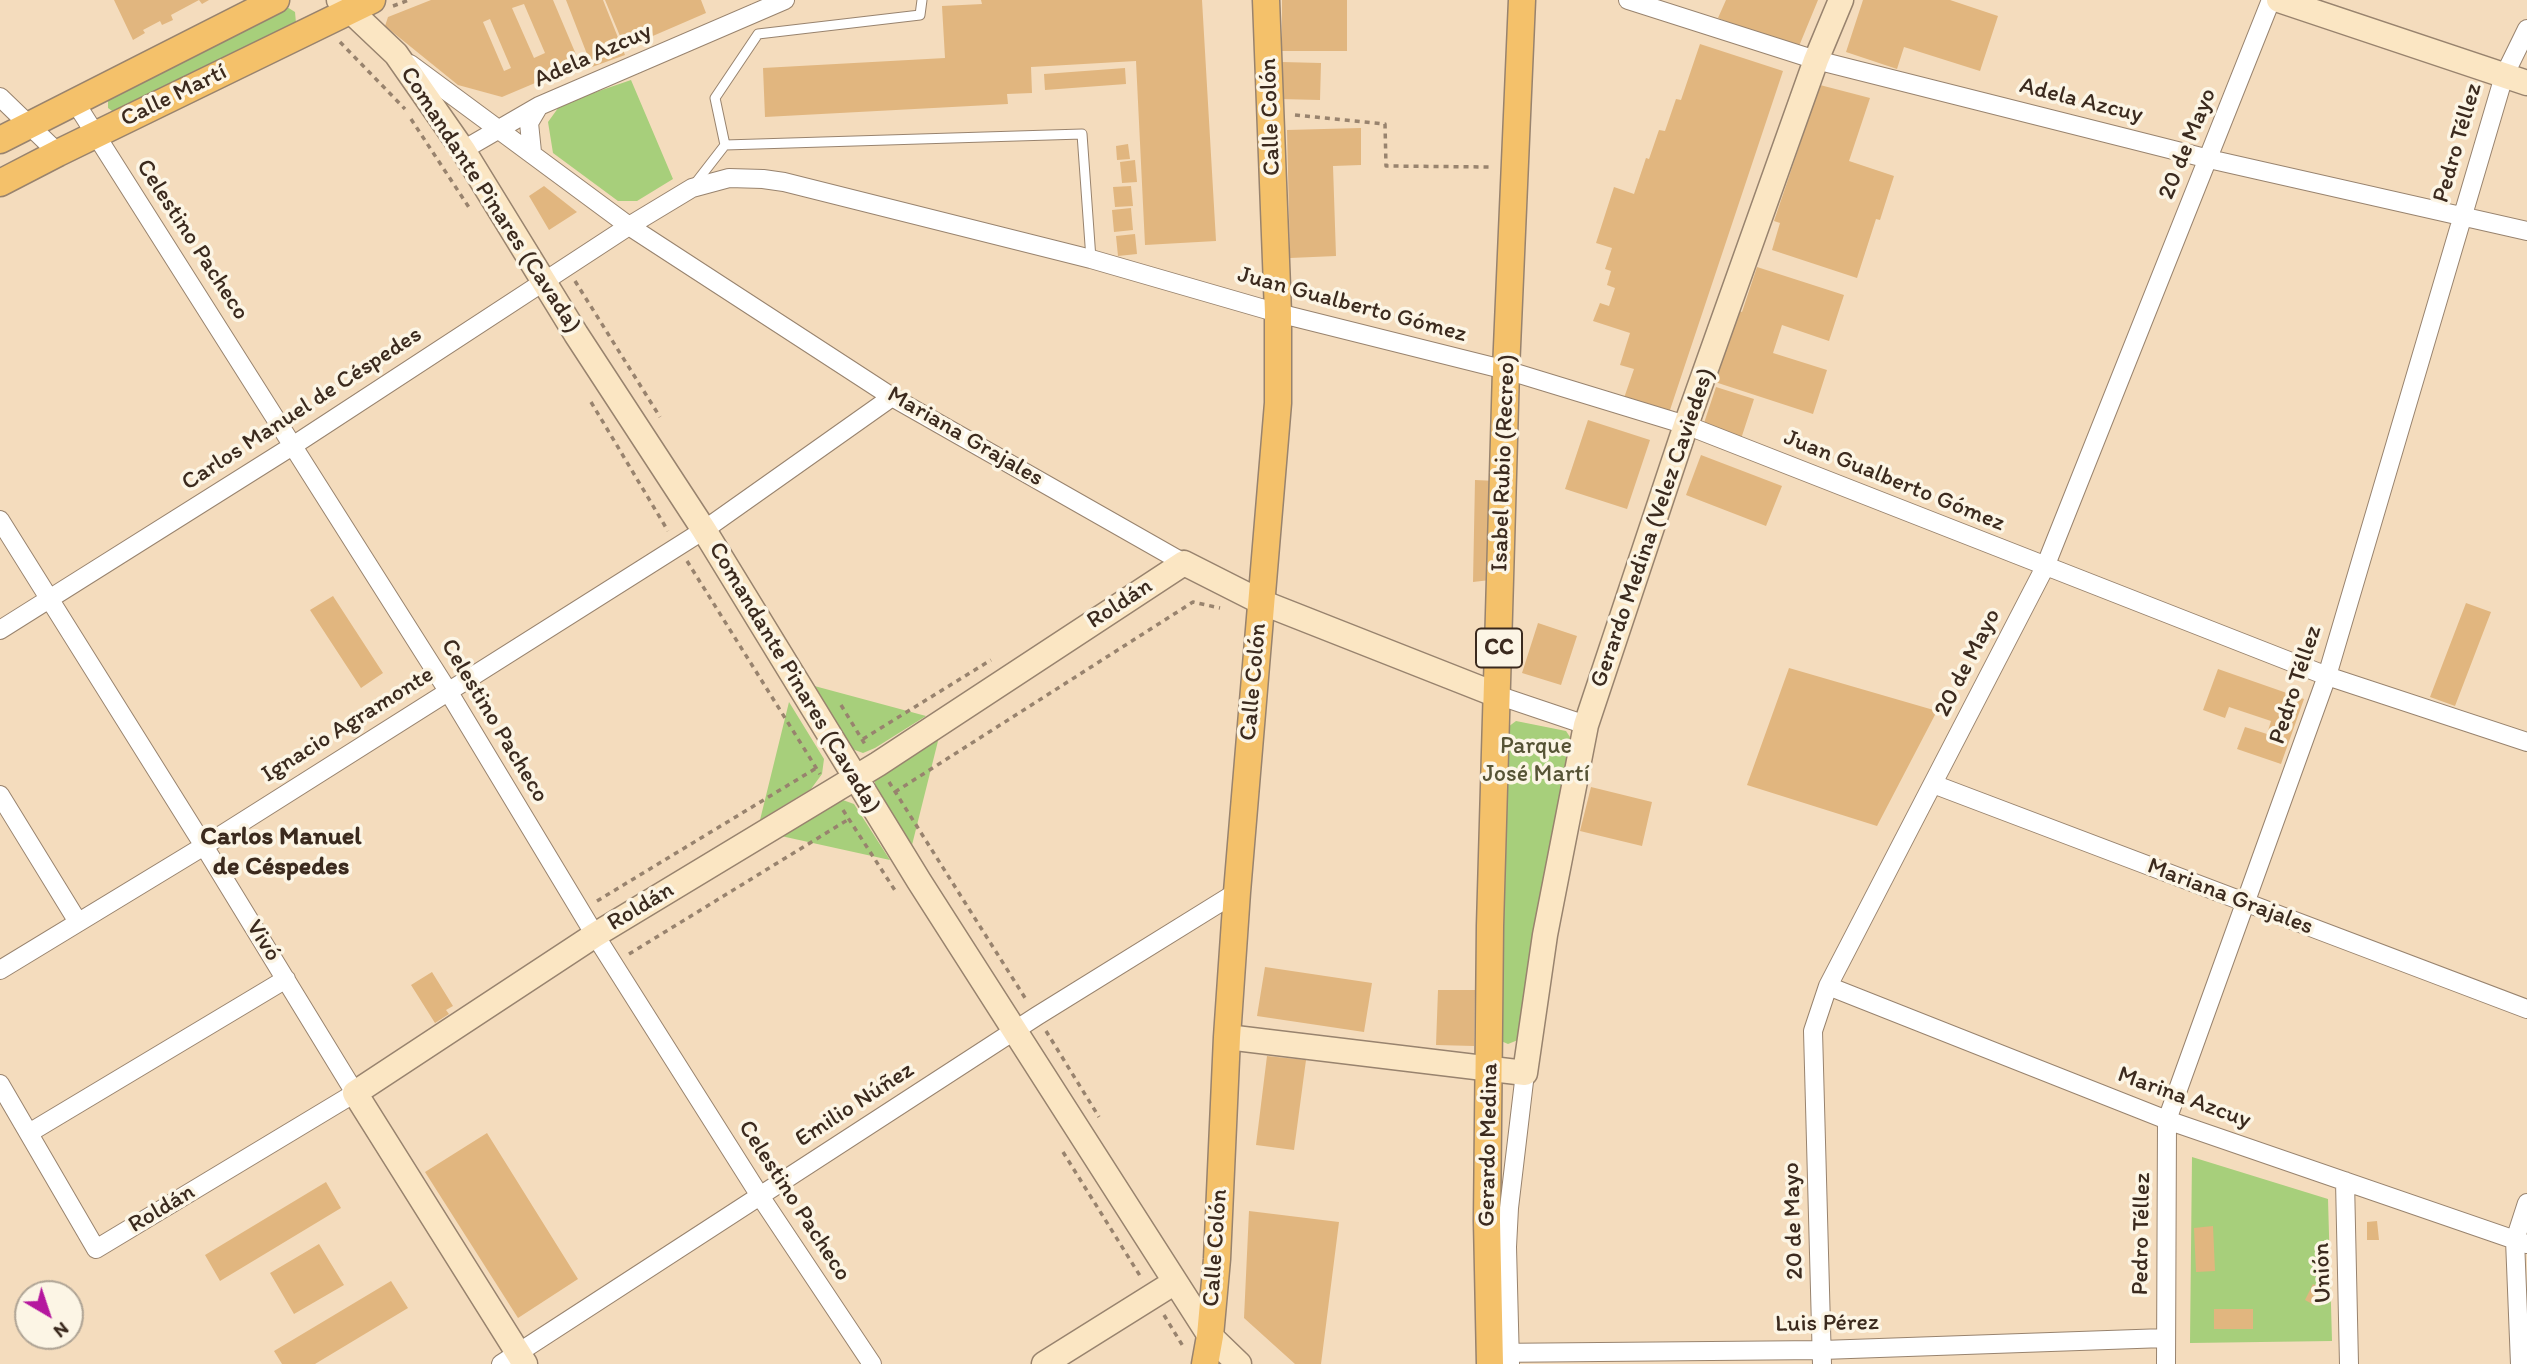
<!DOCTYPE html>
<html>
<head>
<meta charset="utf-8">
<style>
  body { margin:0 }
  #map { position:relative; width:2527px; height:1364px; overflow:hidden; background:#f4dcbd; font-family:Itim,sans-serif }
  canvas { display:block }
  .north { position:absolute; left:14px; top:1280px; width:70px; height:70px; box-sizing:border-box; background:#fcf5e5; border:2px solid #afa495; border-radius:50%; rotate:141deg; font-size:19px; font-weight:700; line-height:28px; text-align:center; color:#3b2a1e }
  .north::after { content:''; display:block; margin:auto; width:24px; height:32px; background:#b5179e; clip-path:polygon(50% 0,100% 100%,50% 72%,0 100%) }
</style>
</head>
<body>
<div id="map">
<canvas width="2527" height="1364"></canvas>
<div class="north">N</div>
</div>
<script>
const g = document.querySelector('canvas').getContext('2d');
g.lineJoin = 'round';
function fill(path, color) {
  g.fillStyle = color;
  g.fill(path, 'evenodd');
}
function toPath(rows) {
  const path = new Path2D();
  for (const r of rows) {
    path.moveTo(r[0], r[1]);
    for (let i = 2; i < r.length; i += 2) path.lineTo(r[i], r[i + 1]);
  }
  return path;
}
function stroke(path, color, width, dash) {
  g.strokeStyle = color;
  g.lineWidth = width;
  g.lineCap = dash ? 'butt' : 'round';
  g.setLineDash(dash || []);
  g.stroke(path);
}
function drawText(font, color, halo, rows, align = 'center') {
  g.font = font + ' Itim,sans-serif';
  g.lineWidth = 7;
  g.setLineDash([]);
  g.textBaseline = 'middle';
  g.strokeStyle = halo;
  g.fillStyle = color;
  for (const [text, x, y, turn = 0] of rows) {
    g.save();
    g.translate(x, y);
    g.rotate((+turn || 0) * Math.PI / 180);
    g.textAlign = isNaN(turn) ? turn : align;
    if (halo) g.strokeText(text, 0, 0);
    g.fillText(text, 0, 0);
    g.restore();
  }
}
fill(toPath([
  [287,7,295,12,296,23,115,113,108,108,108,99],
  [631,80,673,179,637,201,618,201,553,153,548,122,561,104],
  [807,684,926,716,875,748,863,753,852,749],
  [789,702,824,759,822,774,811,789,760,820],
  [1516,721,1566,731,1570,737,1518,1040,1508,1044,1501,1041,1508,727],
  [940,733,911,849,875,793,875,777],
  [840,799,854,804,890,860,781,836],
  [2192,1157,2328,1199,2332,1341,2190,1343]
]), '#a7cf7b');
fill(toPath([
  [114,0,209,0,202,4,199,0,171,15,173,20,162,25,160,21,143,30,145,33,133,40],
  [431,0,553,0,580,64,502,97,458,85,385,26,388,17],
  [524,4,545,53,534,58,512,8],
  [490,19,511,68,504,71,483,22],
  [566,0,603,0,625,55,592,67],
  [605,0,701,0,706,13,625,48],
  [981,0,1202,0,1216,241,1145,245,1136,61,1031,67,1032,93,1007,94,1008,104,765,117,763,68,945,58,942,6,982,4],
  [1282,0,1347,0,1347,51,1282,51],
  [1726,0,1818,0,1797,51,1718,18],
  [1863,0,1950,0,1998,16,1980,71,1904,47,1897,69,1846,52],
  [1700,44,1783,71,1669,413,1624,398,1634,369,1620,365,1630,333,1593,321,1600,303,1609,306,1615,288,1607,285,1611,271,1605,269,1612,248,1596,243,1614,187,1634,194,1646,158,1649,159,1659,130,1665,131,1676,99,1681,100],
  [1282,62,1321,63,1320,100,1280,99],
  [1125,68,1126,84,1045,90,1044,74],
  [1820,85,1870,98,1849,161,1894,176,1880,220,1876,219,1857,278,1772,250,1780,223,1774,221],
  [1361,128,1361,165,1333,166,1336,256,1290,258,1287,130],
  [1128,144,1130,159,1117,160,1116,146],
  [1135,160,1137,182,1122,183,1120,162],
  [544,186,577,212,549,230,529,196],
  [1131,186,1133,206,1115,207,1113,187],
  [1131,208,1133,230,1114,232,1112,210],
  [1135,234,1137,254,1118,256,1116,236],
  [1757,267,1844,295,1829,341,1782,325,1773,353,1827,370,1813,414,1715,382,1739,311,1742,312],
  [1716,387,1754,399,1740,442,1702,429],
  [1588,420,1650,440,1627,509,1565,489],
  [1701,455,1782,486,1766,526,1686,495],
  [1475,480,1497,481,1490,580,1473,582],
  [333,596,383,673,361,688,310,610],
  [2466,603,2491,612,2455,706,2430,697],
  [1538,623,1577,636,1561,685,1522,673],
  [1789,668,1937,711,1877,826,1747,785],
  [2218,669,2304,699,2281,764,2237,749,2245,727,2267,734,2271,721,2229,707,2225,718,2203,710],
  [1591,787,1652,802,1642,846,1580,831],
  [1265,967,1372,983,1364,1032,1257,1016],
  [432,972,453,1006,446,1010,449,1014,435,1023,411,985],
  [1438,990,1475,990,1474,1046,1436,1045],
  [1267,1056,1306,1060,1294,1150,1256,1145],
  [487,1133,578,1279,518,1318,425,1172],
  [326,1182,341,1208,220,1281,205,1255],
  [1249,1211,1339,1222,1321,1364,1295,1364,1244,1318],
  [2377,1221,2379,1240,2367,1240,2367,1222],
  [2213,1226,2215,1271,2196,1272,2194,1228],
  [319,1244,344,1285,294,1314,270,1273],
  [391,1281,408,1308,315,1364,282,1364,274,1351],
  [2313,1284,2322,1289,2314,1305,2305,1300],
  [2214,1309,2253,1309,2253,1329,2214,1329]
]), '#e1b67f');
const lane = toPath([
  [922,0,920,15,758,34,715,98,725,145,1082,134,1091,259],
  [694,185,725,145]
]);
const street = toPath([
  [1628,0,1816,60,2209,159,2527,231],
  [410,64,629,226,892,397,1184,563],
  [0,97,58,153],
  [75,102,448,691,595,935,760,1196,872,1364],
  [463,150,539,106,785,0],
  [532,152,529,123,539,106],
  [0,520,204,846,355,1093,96,1249,0,1084],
  [0,630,294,445,629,226,692,188,729,178,763,179,784,182,1091,259,1278,313,1506,370,1686,425,2327,676,2527,742],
  [1497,695,1586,725],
  [1933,784,2527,1009],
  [0,795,78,922],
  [0,970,204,846,704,530,892,397],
  [1828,986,2167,1120,2527,1244],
  [29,1133,286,979],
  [2345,1181,2349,1364],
  [1489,1353,1822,1350,2165,1338],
  [501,1364,1037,1016,1237,892],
  [1510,1364,1507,1247,1509,1208,1525,1073],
  [1822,1364,1813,1031,1828,986,2045,567,2271,0],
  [2166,1364,2167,1120,2327,676,2504,76,2527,29],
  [2520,1364,2515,1240,2527,1203]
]);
const secondary = toPath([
  [339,0,396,54,463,150,576,334,704,530,919,881,1210,1336,1239,1364],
  [2279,0,2527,83],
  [1227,1037,1525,1073,1545,935,1586,725,1686,425,1816,60,1841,0],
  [525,1364,355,1093,595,935,878,764,1184,563,1261,602,1497,695],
  [1044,1364,1175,1282]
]);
const primary = toPath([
  [0,140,276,0],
  [0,183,58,153,372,0],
  [1205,1364,1210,1336,1217,1259,1227,1037,1237,892,1278,403,1278,313,1266,0],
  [1490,1364,1487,1221,1490,926,1506,370,1522,0]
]);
stroke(lane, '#98836e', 11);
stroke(street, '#98836e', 20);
stroke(secondary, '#98836e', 27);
stroke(primary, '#98836e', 29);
stroke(toPath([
  [393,6,409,0],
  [340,42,405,109],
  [1295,115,1385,124,1386,166,1491,167],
  [411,119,470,209],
  [575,281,660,417],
  [591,402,668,531],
  [687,561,820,774],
  [841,705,866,746],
  [863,739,991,660],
  [889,782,1027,1001],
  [895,792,1193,602,1220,608],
  [843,810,896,892],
  [597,901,818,767],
  [629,954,849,819],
  [1046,1031,1099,1117],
  [1063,1152,1142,1279],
  [1164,1315,1184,1348]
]), '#98836e', 3.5, [5, 5]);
stroke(lane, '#fff', 9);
stroke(street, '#fff', 18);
stroke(secondary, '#fbe6c3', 24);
stroke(primary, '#f4c16a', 26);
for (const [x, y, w] of [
  [1499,648,46]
]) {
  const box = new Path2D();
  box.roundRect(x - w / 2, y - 19.5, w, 39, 5);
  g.fillStyle = '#fcf5e5';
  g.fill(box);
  stroke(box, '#3b2a1e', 2);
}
drawText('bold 23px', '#3b2a1e', null, [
  ["CC",1499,648]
]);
drawText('24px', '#3b2a1e', '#fcf5e5', [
  ["Adela Azcuy",593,56,-24],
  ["Calle Martí",174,96,-26],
  ["Adela Azcuy",2081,101,14],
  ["Calle Colón",1271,117,-92],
  ["Pedro Téllez",2458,143,-74],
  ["20 de Mayo",2188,144,-68],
  ["Comandante Pinares (Cavada)",490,200,57],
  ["Celestino Pacheco",192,240,57],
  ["Juan Gualberto Gómez",1352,305,15],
  ["Carlos Manuel de Céspedes",302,409,-33],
  ["Mariana Grajales",965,437,30],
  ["Isabel Rubio (Recreo)",1504,463,-88],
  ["Juan Gualberto Gómez",1894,481,22],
  ["Gerardo Medina (Velez Caviedes)",1653,528,-71],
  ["Roldán",1120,604,-33],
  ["20 de Mayo",1968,663,-63],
  ["Comandante Pinares (Cavada)",794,678,59],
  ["Calle Colón",1254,682,-85],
  ["Pedro Téllez",2296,685,-72],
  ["Celestino Pacheco",494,721,59],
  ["Ignacio Agramonte",348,725,-32],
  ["Mariana Grajales",2230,897,21],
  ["Roldán",641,907,-31],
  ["Vivó",263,941,58],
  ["Marina Azcuy",2184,1098,20],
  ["Emilio Núñez",855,1105,-33],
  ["Gerardo Medina",1489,1145,-89],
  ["Celestino Pacheco",794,1201,57],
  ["Roldán",162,1209,-31],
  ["20 de Mayo",1794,1221,-92],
  ["Pedro Téllez",2142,1234,-89],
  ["Calle Colón",1216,1248,-86],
  ["Unión",2323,1273,-92],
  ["Luis Pérez",1827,1324,-1]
]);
drawText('24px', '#565335', '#fcf5e5', [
  ["Parque",1536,747],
  ["José Martí",1536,775]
]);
drawText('bold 26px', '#3b2a1e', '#fcf5e5', [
  ["Carlos Manuel",281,837],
  ["de Céspedes",281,867]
]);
</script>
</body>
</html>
